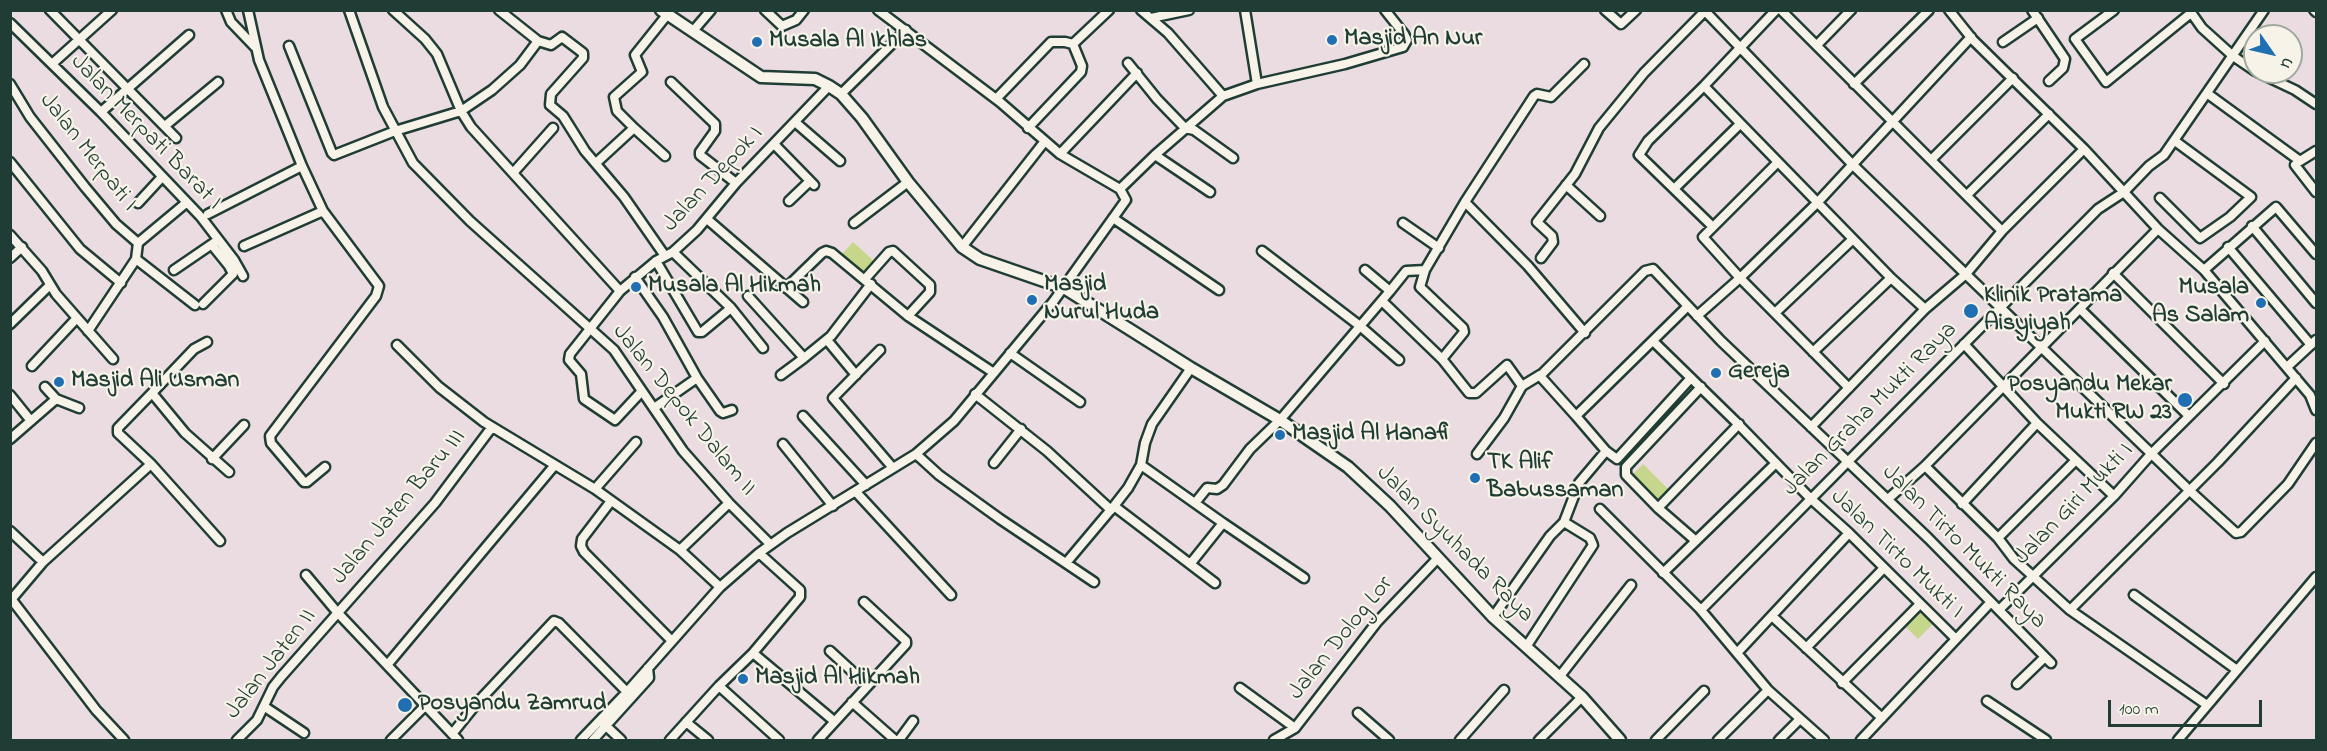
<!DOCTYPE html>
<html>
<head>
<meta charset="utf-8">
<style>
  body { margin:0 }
  #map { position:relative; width:2327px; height:751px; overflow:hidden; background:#eadce1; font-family:"Indie Flower",sans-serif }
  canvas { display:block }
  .frame { position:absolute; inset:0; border:12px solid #1f3d34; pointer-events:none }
  .north { position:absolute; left:2243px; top:24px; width:60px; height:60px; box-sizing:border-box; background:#f7f3e8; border:2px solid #a1aaa0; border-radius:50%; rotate:124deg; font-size:16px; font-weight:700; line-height:24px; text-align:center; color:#1f3d34 }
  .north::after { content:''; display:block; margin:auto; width:21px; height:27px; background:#1f6fb2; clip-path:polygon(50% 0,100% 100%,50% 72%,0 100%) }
  .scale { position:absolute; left:2108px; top:700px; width:154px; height:27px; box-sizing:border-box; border:3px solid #1f3d34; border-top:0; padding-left:8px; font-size:18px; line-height:21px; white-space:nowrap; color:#1f3d34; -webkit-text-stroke:4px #f7f3e8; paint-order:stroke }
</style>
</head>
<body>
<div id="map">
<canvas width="2327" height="751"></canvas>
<div class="frame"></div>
<div class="north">U</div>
<div class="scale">100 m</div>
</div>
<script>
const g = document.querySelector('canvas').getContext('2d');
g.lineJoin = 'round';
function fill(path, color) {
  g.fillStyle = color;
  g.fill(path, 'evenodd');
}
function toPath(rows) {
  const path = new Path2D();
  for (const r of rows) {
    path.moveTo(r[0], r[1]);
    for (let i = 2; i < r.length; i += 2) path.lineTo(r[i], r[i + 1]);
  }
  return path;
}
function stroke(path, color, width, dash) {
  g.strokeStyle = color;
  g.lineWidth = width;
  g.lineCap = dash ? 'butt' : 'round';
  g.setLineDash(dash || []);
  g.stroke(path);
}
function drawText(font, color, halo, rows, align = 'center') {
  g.font = font + ' "Indie Flower",sans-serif';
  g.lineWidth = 4.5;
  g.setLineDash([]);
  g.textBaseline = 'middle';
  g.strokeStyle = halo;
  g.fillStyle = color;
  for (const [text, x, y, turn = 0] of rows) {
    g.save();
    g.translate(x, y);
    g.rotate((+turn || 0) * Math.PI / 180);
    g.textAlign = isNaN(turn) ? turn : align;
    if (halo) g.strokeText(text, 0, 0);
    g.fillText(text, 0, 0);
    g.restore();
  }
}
fill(toPath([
  [853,242,875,262,864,273,842,254],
  [1643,464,1669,490,1658,501,1632,475],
  [1920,611,1933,624,1918,639,1904,625]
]), '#c6d78b');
const minor = toPath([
  [50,10,176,138],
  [226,10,231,22,255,47],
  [248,10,259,60,302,166,323,211,379,286,376,296,270,436,271,443,304,482,307,482,325,467],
  [349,10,383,107,413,163,470,221,614,350,683,451,729,503,770,544],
  [393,10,425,39,437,54,461,111,471,127,620,291],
  [765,10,782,26,796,20,804,10],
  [1141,10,1168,33,1223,96],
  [1245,10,1257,84],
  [1605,10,1621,24,1636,10],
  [1704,10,1854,166,2190,491,2236,533,2241,532,2288,484,2316,443],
  [1781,10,2002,231],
  [1949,10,1973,40,2084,149,2158,229,2204,270,2310,395,2316,410],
  [2032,10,2065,59,2063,68,2049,81],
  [2114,10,2075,39,2106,82,2191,13],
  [2314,10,2316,12],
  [2190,11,2202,28,2233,56,2255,71],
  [1151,18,1189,10],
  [10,23,101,112,201,217,234,260,243,276],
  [693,31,711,10],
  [538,41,551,45,562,37,583,53,583,58,551,94,550,105,563,116,585,151,624,197,665,256],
  [2003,42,2038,18],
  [1817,45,1851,10],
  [289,46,332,153,334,155,395,131,461,111,492,90,520,65,538,41,499,10],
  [1128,63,1157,99,1185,128],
  [52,64,112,10],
  [2257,72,2295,90,2316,104],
  [671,82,715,124,715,131,700,152,700,155,736,183],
  [10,84,30,117,85,187,116,224,138,243],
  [1854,84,1929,10],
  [1704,86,1891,278,1925,309],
  [841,94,906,30],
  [2208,94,2300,161,2316,151],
  [996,99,1051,42,1065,42,1073,44,1109,10],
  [101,112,189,35],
  [795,122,840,161],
  [166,125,218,82],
  [634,128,665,156],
  [1028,128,1081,72,1082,66,1073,44],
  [1185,128,1194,130,1233,158],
  [774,144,814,185],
  [1060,154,1137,73],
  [1155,155,1210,192],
  [1931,160,2013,78],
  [10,162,80,249,121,283],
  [596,163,634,128,617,111,614,97,642,72,635,55,667,15],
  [1777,163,1703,237,1740,278,1849,388],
  [2295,165,2316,192],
  [513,173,553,128],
  [1566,185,1600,216],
  [1120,189,1155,155,1223,96,1257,84,1345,64,1403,47,1407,40,1404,34,1385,10],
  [1674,189,1740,124],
  [1967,195,2049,114],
  [2160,198,2200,238,2230,217,2251,197,2175,141],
  [789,201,810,181],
  [1465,202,1528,266,1585,333],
  [138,203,162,177],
  [208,214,302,166],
  [1113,218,1219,290],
  [707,219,803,302],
  [854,223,908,182],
  [1403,223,1439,248],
  [1712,226,1639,155,1648,141,1704,86,1776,10],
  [2252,226,2316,303],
  [10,235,42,271,56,294,113,359],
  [244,246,323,211],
  [962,247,1045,141],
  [2228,247,2311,345],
  [1262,251,1360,326,1399,360],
  [673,252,731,308,763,348],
  [10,258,22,247],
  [1541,258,1553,242,1552,236,1537,222,1575,174,1599,128,1644,73,1706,10],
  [136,259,195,305],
  [656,261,698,332,702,332,731,308],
  [174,270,215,242],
  [2204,270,2276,207,2316,254],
  [2113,273,2224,384],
  [635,277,663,317,697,378,654,408],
  [865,279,889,252,893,251,930,285,930,292,908,316],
  [786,288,822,253,826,251,832,253,908,316,994,373],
  [1390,291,1406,271,1425,270],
  [748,296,804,358,831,336,871,284],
  [1382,301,1442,359,1469,393,1476,393,1507,365,1522,386],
  [203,304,233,274,229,266,212,245],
  [1688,306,1576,416,1540,376,1645,271,1653,269,1721,341,1928,538,2051,663],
  [2080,309,2189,416],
  [1775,313,1853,239],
  [1697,316,1740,278,1817,203,1971,37],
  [10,324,50,285],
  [88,331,136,259,138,243,186,203],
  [827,340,856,375],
  [1653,341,1735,421,1810,498,1849,533,1956,639],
  [1964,344,2037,423,2114,496],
  [397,345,439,387,484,422,595,489,680,550,720,587],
  [880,350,833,398,893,468],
  [1813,352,1891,278],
  [1010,353,1080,402],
  [1442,359,1464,332,1463,328,1420,287,1425,270,1465,202,1534,96,1537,94,1551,97,1584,64],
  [32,366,77,318],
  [2287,367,2316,340],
  [781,375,804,358],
  [697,378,720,411,723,413,732,410],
  [642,391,615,420,584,399,581,374,569,360,570,354,620,291,656,261,673,252,697,230,736,183,829,86],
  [152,393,194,349,207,342],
  [975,394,1047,451,1111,510],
  [10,395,31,421],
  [56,399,79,408],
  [803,416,866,485],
  [1576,416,1606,451,1617,459,1691,378],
  [1811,427,1925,309,1966,274,2002,231,2084,149],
  [10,439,56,399,45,387],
  [783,444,833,506],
  [916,454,939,475,1000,519,1094,582],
  [1477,454,1504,418,1522,386,1540,375],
  [212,459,244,425],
  [994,463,1021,429],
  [1141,465,1223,523,1191,563],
  [1925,466,1998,538,2014,559,2070,610,2218,462,2296,378],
  [595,489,636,442],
  [856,492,951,595],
  [1888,499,1925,466,2158,229],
  [611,501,582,539,581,546,584,552,672,641],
  [1195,503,1207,488,1217,489,1223,485,1250,449,1280,420,1390,291,1365,270],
  [1962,504,2037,423],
  [1114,506,1215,583],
  [1658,508,1739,424],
  [1600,509,1700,609,1768,690,1824,740],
  [1223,523,1304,578],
  [10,531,43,562],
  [1998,538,2076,460],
  [220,541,151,464,118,433,118,428,152,393,185,433,229,472],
  [1696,541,1658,508,1626,475,1626,467,1701,387],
  [680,550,729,503],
  [1066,563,1114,506,1128,488,1141,465,1145,443,1152,424,1191,368],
  [1663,573,1776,463],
  [306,575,337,612,458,740],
  [2134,595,2237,670],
  [12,600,96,710,124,740],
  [10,601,43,562,151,464],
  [1701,610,2098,209,2124,192,2149,166,2164,155,2264,10],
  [1999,610,2114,496,2152,453,2265,341],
  [2070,610,2207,705],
  [1772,616,1882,718],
  [1493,617,1550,536,1564,522,1579,483,1606,451],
  [1526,647,1593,545,1590,538,1564,522],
  [1806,648,1883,569],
  [830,651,867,685],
  [753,653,834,721],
  [1737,653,1849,533],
  [388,664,554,466],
  [1560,676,1631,585],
  [1842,683,1919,605],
  [2017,684,2045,657],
  [719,686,779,740],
  [1240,688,1295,728],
  [1987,701,2046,740],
  [852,702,895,740],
  [265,707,304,733],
  [1358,713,1389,740],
  [686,722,708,740],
  [604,724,621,740],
  [452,734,477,703,554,621,559,623,627,692],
  [237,740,257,720,273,687,281,677,435,503,492,427],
  [391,740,424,707],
  [581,740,627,692,720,587,759,553,787,533,916,454,954,421,1053,302,1126,200,1120,189,1060,154,1000,102,878,10],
  [593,740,649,678,648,668],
  [670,740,719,686,753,653,800,597,800,590,759,553],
  [818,740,906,644,906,641,864,602],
  [899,740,913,721],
  [1274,740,1295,728,1377,622,1438,558],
  [1460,740,1504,690],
  [1539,740,1582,697],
  [1656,740,1704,691],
  [1718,740,1768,690],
  [1779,740,1800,719],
  [1861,740,1991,602],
  [2178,740,2316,577]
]);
const tertiary = toPath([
  [661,10,761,77,815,79,829,86,841,94,862,118,908,182,962,247,980,259,1064,288,1191,368,1280,420,1348,467,1390,506,1493,617,1582,697,1620,740]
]);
stroke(minor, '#1f3d34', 13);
stroke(tertiary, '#1f3d34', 15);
stroke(minor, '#f7f3e8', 8);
stroke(tertiary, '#f7f3e8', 10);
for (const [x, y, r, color] of [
  [1332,40,6,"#1f6fb2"],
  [757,42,6,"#1f6fb2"],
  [636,287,6,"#1f6fb2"],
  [1032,300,6,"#1f6fb2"],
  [2261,303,6,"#1f6fb2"],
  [1971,311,8,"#1f6fb2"],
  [1716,373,6,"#1f6fb2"],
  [59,382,6,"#1f6fb2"],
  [2185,400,8,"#1f6fb2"],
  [1280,435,6,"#1f6fb2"],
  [1475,478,6,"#1f6fb2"],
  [743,679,6,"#1f6fb2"],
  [405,705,8,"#1f6fb2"]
]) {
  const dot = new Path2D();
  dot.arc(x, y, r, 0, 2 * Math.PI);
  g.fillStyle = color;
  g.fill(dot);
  stroke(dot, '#f7f3e8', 2);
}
drawText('bold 24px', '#1f3d34', '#f7f3e8', [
  ["Masjid An Nur",1344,40],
  ["Musala Al Ikhlas",769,42],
  ["Masjid",1044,286],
  ["Nurul Huda",1044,314],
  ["Musala Al Hikmah",648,287],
  ["Musala",2249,289,"right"],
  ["As Salam",2249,317,"right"],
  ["Klinik Pratama",1984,297],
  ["Aisyiyah",1984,325],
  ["Gereja",1728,373],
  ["Masjid Ali Usman",71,382],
  ["Posyandu Mekar",2172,386,"right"],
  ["Mukti RW 23",2172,414,"right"],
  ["Masjid Al Hanafi",1292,435],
  ["TK Alif",1487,464],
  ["Babussaman",1487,492],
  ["Masjid Al Hikmah",755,679],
  ["Posyandu Zamrud",418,705]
], 'left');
drawText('24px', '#1f3d34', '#f7f3e8', [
  ["Jalan Merpati Barat I",145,133,46],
  ["Jalan Merpati I",87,153,52],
  ["Jalan Depok I",714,180,-47],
  ["Jalan Graha Mukti Raya",1871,410,-45],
  ["Jalan Depok Dalam II",683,411,51],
  ["Jalan Giri Mukti I",2075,505,-46],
  ["Jalan Jaten Baru III",400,508,-50],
  ["Jalan Syuhada Raya",1454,545,45],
  ["Jalan Tirto Mukti Raya",1963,548,45],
  ["Jalan Tirto Mukti I",1896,555,44],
  ["Jalan Dolog Lor",1342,639,-51],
  ["Jalan Jaten II",272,665,-52]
]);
</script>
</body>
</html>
